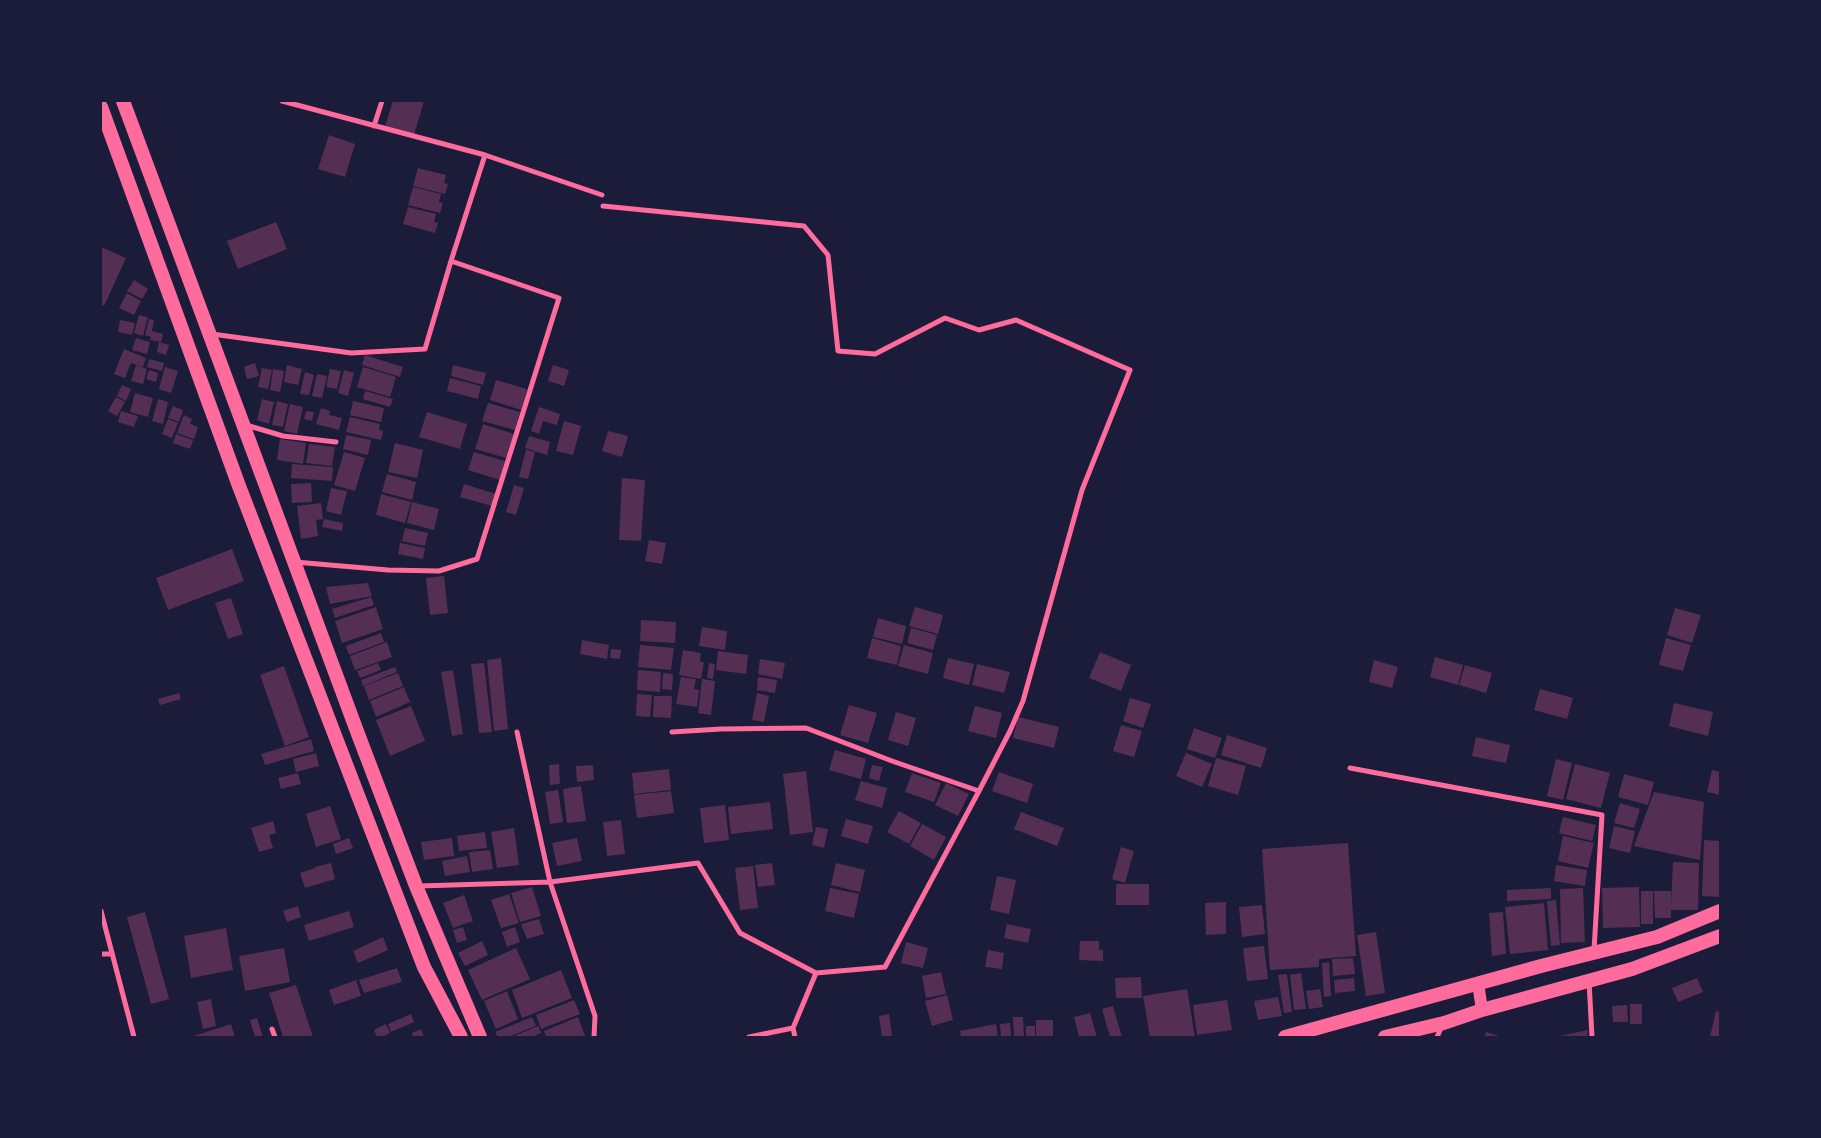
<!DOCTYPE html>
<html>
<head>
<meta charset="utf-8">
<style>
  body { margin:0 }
  #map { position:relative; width:1821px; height:1138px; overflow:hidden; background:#1b1b3a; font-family:Lato,sans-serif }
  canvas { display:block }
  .frame { position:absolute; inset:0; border:102px solid #1b1b3a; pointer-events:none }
</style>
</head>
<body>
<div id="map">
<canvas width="1821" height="1138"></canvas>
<div class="frame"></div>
</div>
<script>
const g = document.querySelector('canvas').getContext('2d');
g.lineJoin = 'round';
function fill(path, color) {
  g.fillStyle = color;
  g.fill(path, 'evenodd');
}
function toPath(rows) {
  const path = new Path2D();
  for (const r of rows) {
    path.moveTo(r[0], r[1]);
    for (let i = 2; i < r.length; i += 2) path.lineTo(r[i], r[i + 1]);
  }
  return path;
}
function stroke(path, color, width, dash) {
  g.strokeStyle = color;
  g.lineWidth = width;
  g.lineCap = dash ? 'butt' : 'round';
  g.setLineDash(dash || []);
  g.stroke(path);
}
fill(toPath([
  [393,101,424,101,414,135,385,126],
  [329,135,355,144,345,177,318,169],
  [418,168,446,175,444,183,448,184,445,194,413,186],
  [413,187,441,194,439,202,443,203,440,213,408,205],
  [408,207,436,214,434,222,438,223,435,233,403,224],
  [276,222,287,249,238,269,227,241],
  [101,247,126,258,104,306,101,305],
  [134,280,148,289,142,299,127,291],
  [127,293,141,301,134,315,119,308],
  [139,315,148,317,143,336,134,333],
  [149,319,154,320,152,331,163,334,161,342,150,340,151,337,145,335],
  [120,320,135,323,132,335,118,332],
  [136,338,150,342,147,354,132,350],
  [159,342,169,345,166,355,157,352],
  [124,349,146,358,143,367,131,363,125,378,114,374],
  [365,355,403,367,400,377,362,365],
  [149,359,164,363,162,371,147,367],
  [255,363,259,376,247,379,244,367],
  [136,365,147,369,143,384,131,381],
  [287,365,302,369,298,385,284,382],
  [453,365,486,373,483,385,451,376],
  [553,365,569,370,564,386,548,381],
  [165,367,178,371,171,393,159,389],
  [363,367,396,377,390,397,357,387],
  [262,368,272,370,268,389,258,387],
  [273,369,284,371,280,392,270,390],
  [330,369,341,371,337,389,326,387],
  [149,370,158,373,156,382,146,379],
  [344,370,354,373,348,396,338,393],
  [305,372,314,375,309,395,300,394],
  [317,374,327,376,322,398,312,396],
  [450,378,481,386,478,399,447,391],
  [496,380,527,389,521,410,490,400],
  [122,385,131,389,126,401,117,396],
  [365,391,393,399,390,407,363,399],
  [135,393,153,398,148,417,130,412],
  [116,397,125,402,117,416,108,411],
  [158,399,168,402,163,424,152,421],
  [262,399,274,402,269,424,257,420],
  [277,401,288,404,283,427,272,425],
  [353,401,384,408,381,422,350,415],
  [488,403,520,412,515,430,482,421],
  [290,404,303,407,297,434,284,431],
  [173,406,183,410,179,422,168,418],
  [539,407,560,414,557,425,543,421,539,434,531,431],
  [321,408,330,411,329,415,342,418,339,430,316,424],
  [121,411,138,416,134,427,118,422],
  [306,411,314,412,312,421,304,419],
  [427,412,467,424,460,449,419,437],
  [184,415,192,419,190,424,198,427,194,439,177,433],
  [350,417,380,424,379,430,383,431,381,440,346,432],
  [168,419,178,423,172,438,162,434],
  [564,421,581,426,573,455,556,451],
  [483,424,514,434,506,458,475,449],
  [608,431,628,436,622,457,602,451],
  [176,434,193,440,190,449,173,443],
  [346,435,371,440,368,455,343,449],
  [529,436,550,442,547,455,525,448],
  [280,439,306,443,303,464,277,460],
  [395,443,423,450,417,478,388,472],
  [309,444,335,447,332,466,306,463],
  [526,450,535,452,528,479,519,477],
  [344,452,365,458,355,491,334,485],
  [474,452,505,461,500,480,468,470],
  [292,464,333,467,332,481,291,478],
  [387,474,416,482,412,500,382,492],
  [622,478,645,480,641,541,619,540],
  [311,483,312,502,292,503,291,484],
  [464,484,496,494,492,506,460,497],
  [514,485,524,488,516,515,506,512],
  [331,488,347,491,341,515,326,511],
  [381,494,411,502,405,523,376,515],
  [412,502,439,509,434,530,407,523],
  [321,503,323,519,316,520,318,536,301,539,297,506],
  [324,519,343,523,342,531,322,527],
  [405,528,428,533,425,546,402,541],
  [649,540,666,543,662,564,645,561],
  [400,543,425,548,423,559,398,554],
  [232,549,244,581,168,610,156,578],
  [444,576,448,613,430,615,426,578],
  [368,583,372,596,330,604,326,587],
  [371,597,374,605,335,618,332,609],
  [231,598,243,634,228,639,215,603],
  [376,607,383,629,342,643,335,621],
  [915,607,943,615,938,634,909,626],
  [1675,608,1701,615,1692,643,1667,635],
  [878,618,906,626,902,644,873,637],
  [641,620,676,622,675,643,640,641],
  [702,627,727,631,725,650,699,646],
  [911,628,937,635,933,650,907,643],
  [381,633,384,642,349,655,346,646],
  [872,638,901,646,897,665,867,658],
  [1666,638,1691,645,1683,671,1659,665],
  [582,640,609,645,607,659,580,654],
  [387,642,392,657,355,670,350,656],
  [640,645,674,648,671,670,638,667],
  [904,645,933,653,928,674,898,666],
  [611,649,621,650,620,659,610,658],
  [683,650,701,653,700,662,704,662,701,679,679,675],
  [718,651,748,655,746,674,716,670],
  [1100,652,1131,665,1121,691,1089,678],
  [1435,657,1463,665,1458,685,1430,677],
  [501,658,508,729,494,731,487,660],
  [948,658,974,664,969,685,943,678],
  [760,659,785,663,782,679,758,674],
  [1374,660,1398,667,1392,688,1369,682],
  [378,663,381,670,360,678,357,671],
  [484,663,492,732,479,733,471,664],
  [709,663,715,664,713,679,707,678],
  [977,664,1010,672,1004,693,972,685],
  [1465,665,1492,673,1486,693,1459,685],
  [284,666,309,737,285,746,260,675],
  [395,667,397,672,363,686,361,680],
  [453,670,463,734,452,736,441,672],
  [638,670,661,672,660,692,637,690],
  [398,673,403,686,369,700,364,686],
  [663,673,673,674,672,690,662,689],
  [681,677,696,679,694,689,699,690,697,707,676,704],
  [758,677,777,680,775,693,757,690],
  [702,679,715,681,711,715,698,713],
  [404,687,410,702,376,717,370,701],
  [1540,689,1573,698,1567,719,1534,710],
  [179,693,181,699,160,705,158,699],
  [757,693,769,696,764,722,752,720],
  [637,694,652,695,650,717,636,716],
  [654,696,672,696,671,718,653,717],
  [1130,698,1151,704,1143,728,1123,721],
  [1674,703,1713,712,1708,736,1669,726],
  [849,705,877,713,868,743,840,735],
  [411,706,425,741,390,756,376,720],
  [975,706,1002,713,996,738,968,731],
  [896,712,916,718,908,746,888,740],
  [1018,717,1059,727,1054,748,1013,738],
  [1121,725,1142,731,1134,757,1113,751],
  [1194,728,1222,738,1215,758,1187,749],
  [1227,735,1267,748,1261,768,1221,755],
  [1476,737,1510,745,1506,763,1472,756],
  [311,739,314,751,265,765,261,754],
  [835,750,866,759,861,779,829,770],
  [316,753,319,766,296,772,293,759],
  [1186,753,1212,764,1202,787,1176,776],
  [1216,758,1246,766,1238,795,1208,786],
  [1556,759,1572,763,1563,800,1547,796],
  [559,764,560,784,550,785,549,765],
  [1575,764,1610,773,1601,808,1566,799],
  [593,765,594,780,577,782,576,766],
  [872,765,883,767,879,781,869,778],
  [669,769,671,790,634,794,632,773],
  [1712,770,1720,772,1720,795,1707,792],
  [806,771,813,832,790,835,783,774],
  [999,772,1033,784,1027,803,992,791],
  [298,773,301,784,281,789,278,778],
  [912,773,941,783,934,802,905,792],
  [1624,774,1654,782,1648,805,1618,797],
  [861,781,887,788,882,808,855,800],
  [946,783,969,794,958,816,935,805],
  [581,786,586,821,567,823,563,789],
  [558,790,563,822,550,824,545,792],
  [671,791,674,813,637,818,634,795],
  [1654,792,1704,802,1700,860,1634,846],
  [770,802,773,829,731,834,728,807],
  [1620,803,1640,809,1634,828,1614,823],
  [725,805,729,840,704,843,700,808],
  [330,806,341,839,316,847,306,814],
  [899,811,921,823,909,844,887,832],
  [1021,812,1064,828,1057,846,1014,829],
  [1563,817,1596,825,1592,841,1559,833],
  [846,819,873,826,868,844,841,836],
  [621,820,625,854,607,856,603,822],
  [273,821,276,833,269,835,273,848,259,852,251,828],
  [922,824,946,837,934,860,910,846],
  [1614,826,1635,831,1630,853,1609,848],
  [816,827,828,829,824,848,812,845],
  [514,828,519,865,497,868,491,832],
  [485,832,487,848,459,851,457,836],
  [1563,836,1594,843,1588,868,1558,861],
  [349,838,353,848,336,854,333,844],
  [452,838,454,856,424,860,421,842],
  [577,838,582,861,557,866,552,843],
  [1704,840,1720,841,1720,897,1702,896],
  [1348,843,1356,956,1319,959,1319,967,1270,970,1262,849],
  [1121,847,1134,851,1125,883,1112,879],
  [490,850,493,869,472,872,469,852],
  [467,856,470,872,445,876,442,861],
  [1673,862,1699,863,1698,910,1671,910,1671,918,1655,918,1654,891,1671,891,1671,905],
  [331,863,335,879,305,888,300,873,315,868,318,876,315,867],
  [772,863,775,885,758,887,755,865],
  [836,863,865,870,860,892,831,885],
  [1556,865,1587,870,1585,886,1554,881],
  [753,866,758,908,740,910,735,868],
  [997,876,1016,880,1009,914,990,910],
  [1116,884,1149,884,1149,905,1116,905],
  [532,887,541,916,520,922,511,893],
  [1639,887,1640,927,1603,928,1602,888],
  [830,888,859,894,854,918,825,911],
  [1551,888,1551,899,1507,901,1507,890],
  [1583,888,1585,942,1561,943,1560,889],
  [1641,891,1653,891,1653,924,1641,924],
  [509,894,519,923,501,928,491,900],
  [464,895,473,921,453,928,443,903],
  [1556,900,1560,945,1551,946,1547,901],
  [1226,902,1226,934,1206,935,1205,903],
  [1544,903,1548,950,1510,954,1505,907],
  [1262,905,1265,934,1242,937,1239,907],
  [298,906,301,917,287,922,283,911],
  [349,911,354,927,309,941,304,925],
  [145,912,169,999,151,1004,127,917],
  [1503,912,1506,954,1492,956,1489,913],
  [539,919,544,934,527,939,521,924],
  [1007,924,1031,929,1028,943,1004,938],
  [463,927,467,940,457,943,453,930],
  [515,927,520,942,507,947,502,932],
  [226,928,233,970,191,978,184,936],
  [1376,932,1385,993,1366,996,1357,935],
  [383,937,388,950,358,963,353,951],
  [482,941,488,955,465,966,458,953],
  [1080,941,1099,941,1099,950,1103,950,1103,961,1079,960],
  [906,942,928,948,923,968,901,963],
  [1264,946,1268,979,1247,981,1243,948],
  [284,948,290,982,245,991,239,956],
  [516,948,530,979,482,1000,468,970],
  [988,950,1004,953,1002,969,985,967],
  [1353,958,1355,974,1333,976,1332,959],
  [1329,962,1331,996,1324,997,1322,963],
  [397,968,402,982,364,993,359,980],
  [561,970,572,998,522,1018,512,990],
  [941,972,946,994,926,998,922,976],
  [1301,973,1306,1009,1294,1010,1290,975],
  [1287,974,1292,1012,1284,1013,1278,975],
  [1141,977,1142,998,1116,998,1115,978],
  [1354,978,1355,991,1335,993,1334,980],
  [1697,978,1703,992,1678,1002,1672,988],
  [356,980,361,996,334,1005,329,990],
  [296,985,313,1037,283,1037,269,993],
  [1187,989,1195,1037,1150,1037,1143,996],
  [1320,989,1323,1007,1309,1009,1306,991],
  [507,991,518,1019,496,1029,484,1001],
  [947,995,953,1020,932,1026,925,1001],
  [1278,997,1282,1016,1258,1020,1254,1001],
  [211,999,216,1026,203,1029,197,1002],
  [574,1000,580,1014,541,1029,536,1015],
  [1227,1000,1232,1030,1197,1035,1193,1005],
  [1630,1004,1642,1004,1642,1024,1630,1024],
  [1627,1005,1628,1022,1613,1022,1612,1006],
  [1113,1006,1122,1037,1110,1037,1102,1009],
  [1716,1011,1720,1012,1720,1037,1710,1037],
  [1090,1013,1097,1037,1079,1037,1074,1017],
  [411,1014,414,1022,391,1032,388,1024],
  [889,1014,892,1036,882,1037,879,1016],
  [532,1017,536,1026,508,1037,498,1037,495,1032],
  [578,1017,585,1036,546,1037,544,1031],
  [1013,1017,1023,1017,1024,1037,1014,1037],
  [257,1018,263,1037,255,1037,250,1020],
  [1036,1020,1053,1020,1053,1037,1036,1037],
  [1010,1023,1011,1037,1001,1037,1000,1024],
  [231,1024,235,1037,194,1037,194,1036],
  [386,1024,390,1033,382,1037,377,1037,374,1030],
  [996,1024,998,1037,961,1037,960,1031],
  [538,1026,541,1033,532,1037,512,1037],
  [1026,1026,1035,1026,1035,1037,1026,1037],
  [421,1029,424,1037,413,1037,412,1033],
  [1588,1030,1587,1037,1561,1037,1560,1036],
  [1486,1032,1499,1036,1499,1037,1484,1037]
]), '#542f53');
stroke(toPath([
  [282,101,485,155,602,195],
  [374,126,382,101],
  [603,206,804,226,828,255,838,351,875,354,945,318,979,330,1016,320,1130,370,1082,490,1023,701,1010,731,979,791],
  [212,334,351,353,425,349,451,261,485,155],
  [246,425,283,436,336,442],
  [295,562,388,570,439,571,477,559,559,298,451,261],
  [517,732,550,882,595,1016,594,1037],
  [672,732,721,729,806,728,892,761,979,791,885,967,816,973],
  [1350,768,1602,815,1594,950],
  [419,886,550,882,698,863,740,933,816,973,793,1028,749,1037],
  [101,911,134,1037],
  [101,954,112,954],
  [1589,981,1592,1037],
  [793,1028,795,1037],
  [272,1029,275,1037],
  [1437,1037,1442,1026]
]), '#ff6b9d', 5);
stroke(toPath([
  [1478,983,1482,1010]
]), '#ff6b9d', 12);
stroke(toPath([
  [123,101,358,734,416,886,480,1037],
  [101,107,239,486,424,967,461,1037],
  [1285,1037,1541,966,1657,937,1720,911],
  [1385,1037,1444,1023,1482,1010,1632,969,1720,936]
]), '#ff6b9d', 14);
</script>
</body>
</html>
